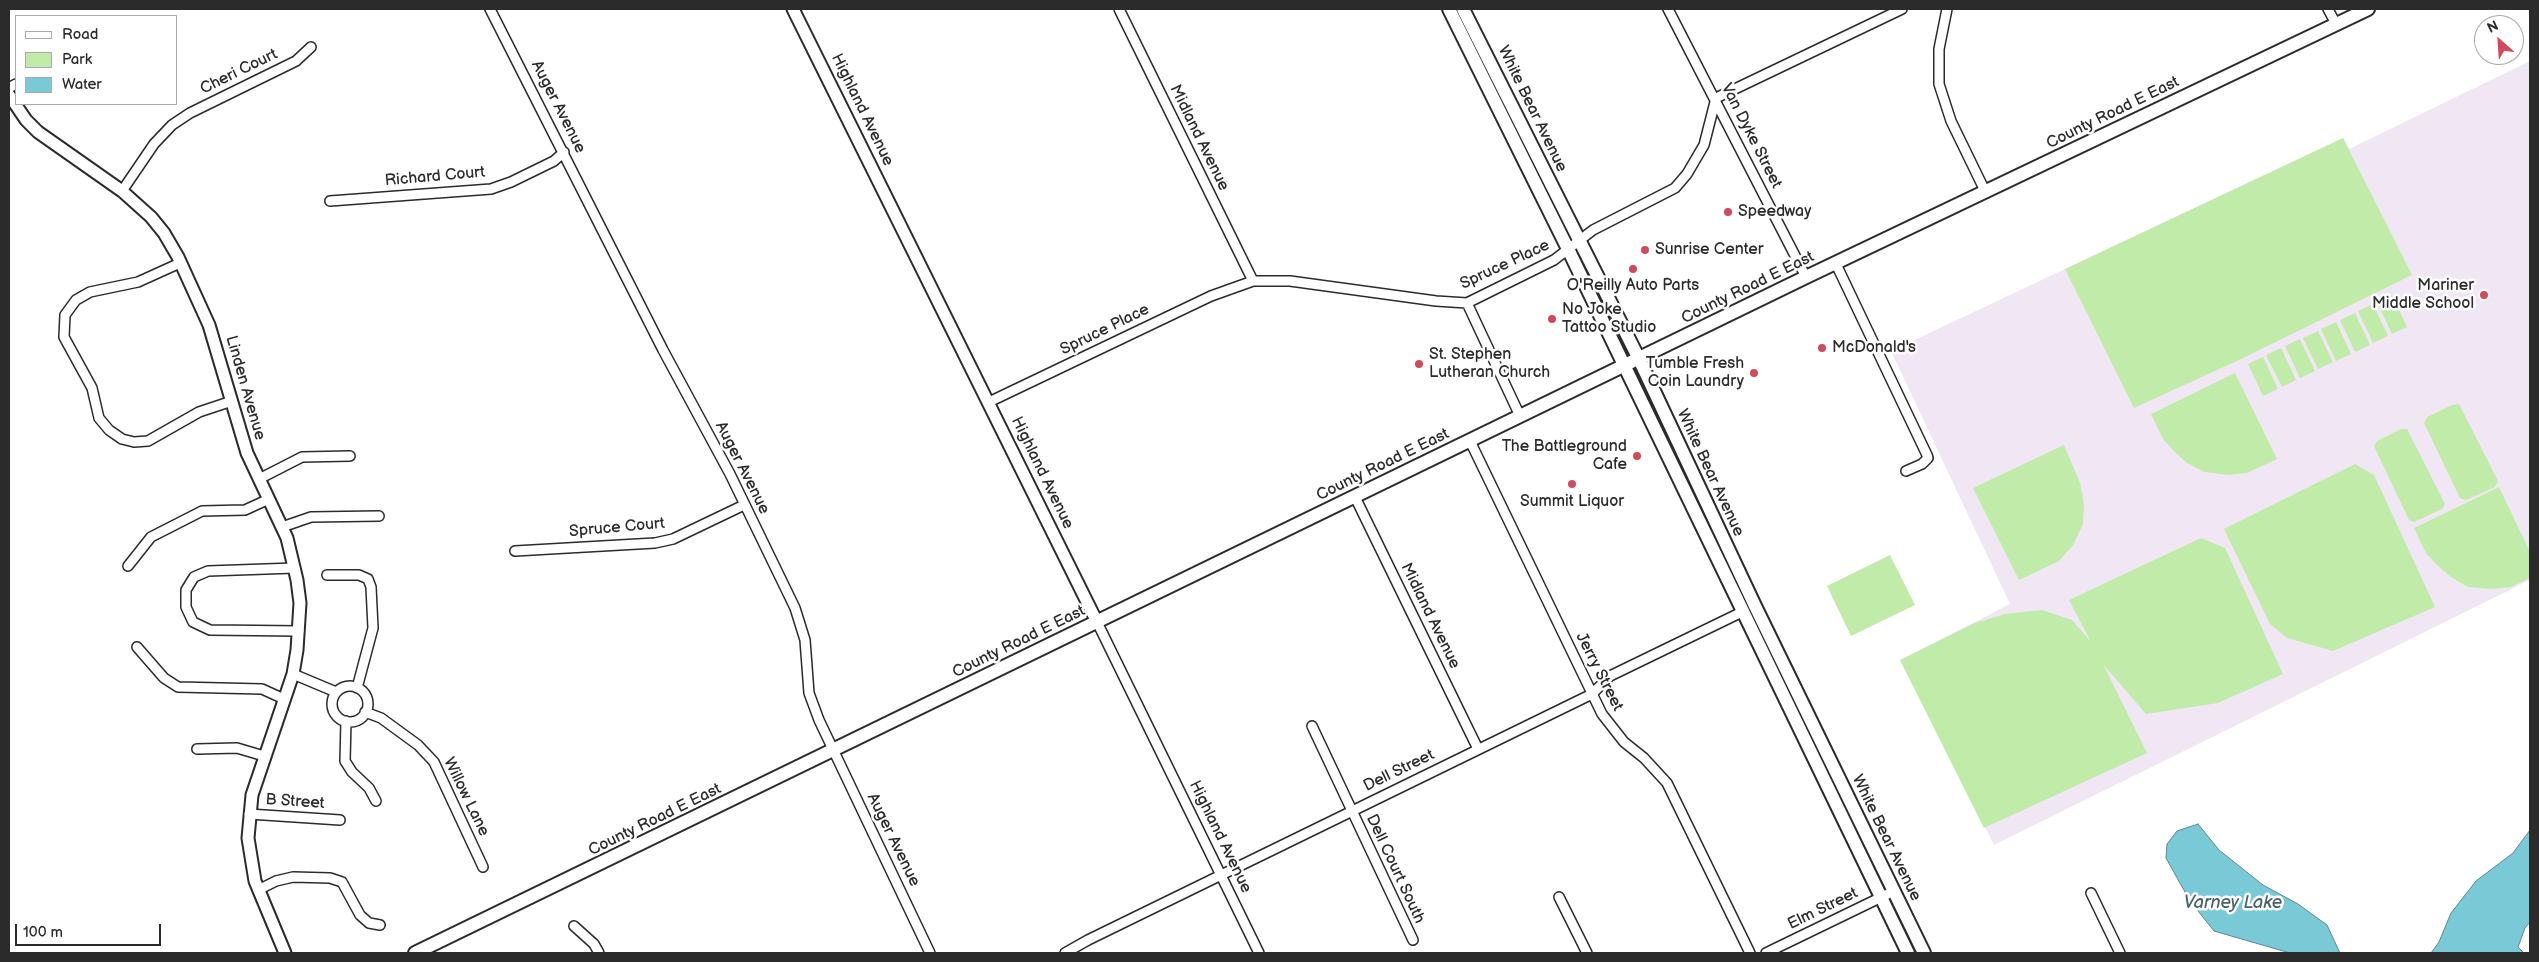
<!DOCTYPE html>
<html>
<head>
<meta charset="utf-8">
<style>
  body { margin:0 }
  #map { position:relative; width:2539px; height:962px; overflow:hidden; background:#fff; font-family:"Balsamiq Sans",sans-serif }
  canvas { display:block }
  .frame { position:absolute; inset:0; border:10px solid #2b2b2b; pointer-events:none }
  .legend { position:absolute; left:15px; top:15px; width:162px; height:90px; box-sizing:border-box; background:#fff; border:1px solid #aaa; margin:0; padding:6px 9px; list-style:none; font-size:15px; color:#2b2b2b }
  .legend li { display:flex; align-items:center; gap:10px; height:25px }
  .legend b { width:25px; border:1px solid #aaa }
  .north { position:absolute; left:2474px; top:15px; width:50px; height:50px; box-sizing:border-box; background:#fff; border:1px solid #aaa; border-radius:50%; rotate:334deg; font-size:14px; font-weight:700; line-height:20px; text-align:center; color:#2b2b2b }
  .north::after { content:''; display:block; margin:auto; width:18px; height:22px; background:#d1495b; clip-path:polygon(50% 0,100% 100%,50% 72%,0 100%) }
  .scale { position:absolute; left:15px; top:924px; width:146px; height:22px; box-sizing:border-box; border:2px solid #2b2b2b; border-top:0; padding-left:6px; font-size:15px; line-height:18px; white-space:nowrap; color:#2b2b2b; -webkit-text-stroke:4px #fff; paint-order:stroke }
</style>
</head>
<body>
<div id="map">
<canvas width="2539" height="962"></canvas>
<div class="frame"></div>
<ul class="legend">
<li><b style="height:6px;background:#fff"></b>Road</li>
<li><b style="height:14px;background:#c0eba8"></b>Park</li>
<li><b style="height:14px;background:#79c9d6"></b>Water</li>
</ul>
<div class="north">N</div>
<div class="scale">100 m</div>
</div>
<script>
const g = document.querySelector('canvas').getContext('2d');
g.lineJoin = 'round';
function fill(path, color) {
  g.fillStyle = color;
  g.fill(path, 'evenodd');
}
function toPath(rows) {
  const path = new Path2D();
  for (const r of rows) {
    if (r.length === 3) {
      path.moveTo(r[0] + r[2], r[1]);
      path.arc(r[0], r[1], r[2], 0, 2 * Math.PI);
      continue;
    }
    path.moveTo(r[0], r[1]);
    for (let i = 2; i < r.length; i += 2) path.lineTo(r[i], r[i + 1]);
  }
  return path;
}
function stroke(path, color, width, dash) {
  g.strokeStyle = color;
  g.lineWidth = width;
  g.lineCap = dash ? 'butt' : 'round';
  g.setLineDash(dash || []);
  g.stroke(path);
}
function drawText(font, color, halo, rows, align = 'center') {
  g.font = font + ' "Balsamiq Sans",sans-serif';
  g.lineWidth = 5;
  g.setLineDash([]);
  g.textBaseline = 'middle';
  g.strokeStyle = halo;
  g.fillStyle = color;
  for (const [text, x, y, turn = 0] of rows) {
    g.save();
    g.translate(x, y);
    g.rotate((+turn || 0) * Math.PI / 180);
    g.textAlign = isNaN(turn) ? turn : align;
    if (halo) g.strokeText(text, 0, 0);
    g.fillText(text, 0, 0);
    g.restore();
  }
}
fill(toPath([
  [2530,61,2530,580,1994,845,1900,660,2010,604,1891,351,2343,138,2349,149]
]), '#f1e7f4');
fill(toPath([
  [2343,138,2412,275,2241,359,2134,408,2065,269],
  [2392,295,2407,327,2392,334,2377,302],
  [2373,304,2388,336,2373,343,2358,311],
  [2355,313,2370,345,2355,352,2340,320],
  [2336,322,2351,354,2336,361,2321,329],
  [2318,331,2333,362,2318,369,2303,338],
  [2300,339,2315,371,2300,378,2285,346],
  [2281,348,2296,380,2282,387,2266,355],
  [2263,357,2278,389,2263,396,2248,364],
  [2235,373,2277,459,2247,473,2229,475,2205,472,2187,463,2174,451,2163,439,2151,414],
  [2459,404,2498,481,2495,487,2466,500,2460,498,2424,423,2427,417,2452,405],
  [2401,429,2407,429,2445,504,2442,509,2414,522,2409,520,2374,446,2377,441],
  [2064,445,2080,483,2084,504,2083,524,2073,545,2059,561,2019,580,1973,488],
  [2355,464,2374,475,2435,607,2333,651,2287,638,2270,624,2224,529],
  [2499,487,2530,552,2530,578,2511,587,2492,589,2468,587,2451,577,2437,565,2426,553,2414,528],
  [2201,538,2225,548,2283,674,2218,703,2146,714,2103,664,2147,753,1984,828,1900,660,1975,623,2005,614,2042,610,2072,620,2091,642,2069,600],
  [1890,555,1915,605,1851,636,1827,586]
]), '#c0eba8');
const water = toPath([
  [2198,824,2219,850,2263,885,2298,904,2327,925,2340,953,2290,953,2214,931,2190,901,2166,858,2167,844,2177,831,2198,824],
  [2530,830,2530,922,2525,928,2518,947,2524,953,2431,953,2439,942,2451,913,2476,881,2513,853,2530,830]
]);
fill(water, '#79c9d6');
stroke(water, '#5a8a92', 1);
const minor = toPath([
  [490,9,663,350,730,474,795,608,805,640,809,693,819,720,930,953],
  [1119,9,1253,281],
  [1668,9,1806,277],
  [1947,9,1939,49,1939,84,1951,121,1986,193],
  [2328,9,2336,24],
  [9,88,16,84],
  [122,191,154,144,172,125,190,113,296,61,311,47],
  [330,201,491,189,511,182,554,161,564,152],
  [180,263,138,282,90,292,76,300,65,315,64,337,92,388,99,418,109,430,122,439,134,442,148,441,199,412,232,401],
  [1836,264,1927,455,1928,458,1922,464,1906,471],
  [1467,303,1520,416],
  [989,402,1211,296,1253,281,1290,281,1436,301,1467,303,1554,260,1593,230,1675,188,1687,174,1704,145,1716,98,1902,9],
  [1470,441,1602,714,1624,742,1644,758,1667,783,1750,953],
  [259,479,302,457,350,456],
  [1355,497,1478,749],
  [282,527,311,517,379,516],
  [515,551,655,543,673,539,744,505],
  [128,566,151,537,202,511,245,510,269,499],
  [295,568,208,571,194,577,186,590,186,607,193,622,210,630,299,631],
  [327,575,359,575,368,579,371,587,373,628,357,688],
  [1097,622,1259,953],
  [137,647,164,678,178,687,262,689,284,699],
  [293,674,336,692],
  [350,704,18],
  [365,712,381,718,418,745,434,762,483,867],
  [346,721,345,761,352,772,369,788,376,801],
  [1312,726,1413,940],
  [197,749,237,748,264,756],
  [249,814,340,820],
  [258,890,276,881,293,877,330,878,342,882,360,915,369,923,380,925],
  [2091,893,2120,953],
  [1559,897,1587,953],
  [574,926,594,944,599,953],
  [1065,953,1088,940,1592,694,1610,676,1744,611],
  [1766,953,1894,891]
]);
const tertiary = toPath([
  [793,9,1097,622],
  [9,95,26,120,38,132,122,191,151,217,164,233,178,257,209,325,247,453,287,538,297,580,300,603,297,650,293,674,252,795,248,838,255,881,285,953]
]);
const secondary = toPath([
  [1449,9,1569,251,1908,953],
  [1463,9,1639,359,1755,606,1924,953],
  [415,953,1806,277,2368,9]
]);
stroke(minor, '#2b2b2b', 12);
stroke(tertiary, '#2b2b2b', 15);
stroke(secondary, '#2b2b2b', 16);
stroke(minor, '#fff', 9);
stroke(tertiary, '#fff', 11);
stroke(secondary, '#fff', 12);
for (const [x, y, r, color] of [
  [1728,212,5,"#d1495b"],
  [1645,250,5,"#d1495b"],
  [1633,269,5,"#d1495b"],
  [2484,295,5,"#d1495b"],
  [1552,319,5,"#d1495b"],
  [1822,348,5,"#d1495b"],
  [1419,364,5,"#d1495b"],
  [1754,373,5,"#d1495b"],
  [1637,456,5,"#d1495b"],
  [1572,484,5,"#d1495b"]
]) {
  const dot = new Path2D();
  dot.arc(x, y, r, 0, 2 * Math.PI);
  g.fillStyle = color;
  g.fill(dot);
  stroke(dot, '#fff', 2);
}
drawText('16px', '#2b2b2b', '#fff', [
  ["Cheri Court",239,72,-26],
  ["Auger Avenue",558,107,63],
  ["White Bear Avenue",1532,109,64],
  ["Highland Avenue",862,110,64],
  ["County Road E East",2113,113,-26],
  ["Van Dyke Street",1751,136,63],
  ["Midland Avenue",1199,138,64],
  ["Richard Court",435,177,-5],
  ["Spruce Place",1505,265,-25],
  ["County Road E East",1748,288,-26],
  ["Spruce Place",1105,330,-26],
  ["Linden Avenue",245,388,74],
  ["County Road E East",1383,465,-26],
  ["Auger Avenue",742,468,63],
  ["Highland Avenue",1042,473,64],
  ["White Bear Avenue",1710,473,65],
  ["Spruce Court",617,528,-5],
  ["Midland Avenue",1430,616,64],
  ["County Road E East",1019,642,-26],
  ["Jerry Street",1599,672,63],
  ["Dell Street",1399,771,-26],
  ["Willow Lane",466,797,64],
  ["B Street",295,802,4],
  ["County Road E East",655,820,-26],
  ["Highland Avenue",1220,837,64],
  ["White Bear Avenue",1886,838,64],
  ["Auger Avenue",893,840,64],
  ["Dell Court South",1395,869,65],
  ["Elm Street",1823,909,-26]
]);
drawText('16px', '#2b2b2b', '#fff', [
  ["Speedway",1738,212],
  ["Sunrise Center",1655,250],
  ["O'Reilly Auto Parts",1633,286,"center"],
  ["Mariner",2474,286,"right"],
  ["Middle School",2474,304,"right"],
  ["No Joke",1562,310],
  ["Tattoo Studio",1562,328],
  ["McDonald's",1832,348],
  ["St. Stephen",1429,355],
  ["Lutheran Church",1429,373],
  ["Tumble Fresh",1744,364,"right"],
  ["Coin Laundry",1744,382,"right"],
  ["The Battleground",1627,447,"right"],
  ["Cafe",1627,465,"right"],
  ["Summit Liquor",1572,502,"center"]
], 'left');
drawText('italic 18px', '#466267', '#fff', [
  ["Varney Lake",2233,903]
]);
</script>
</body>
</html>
